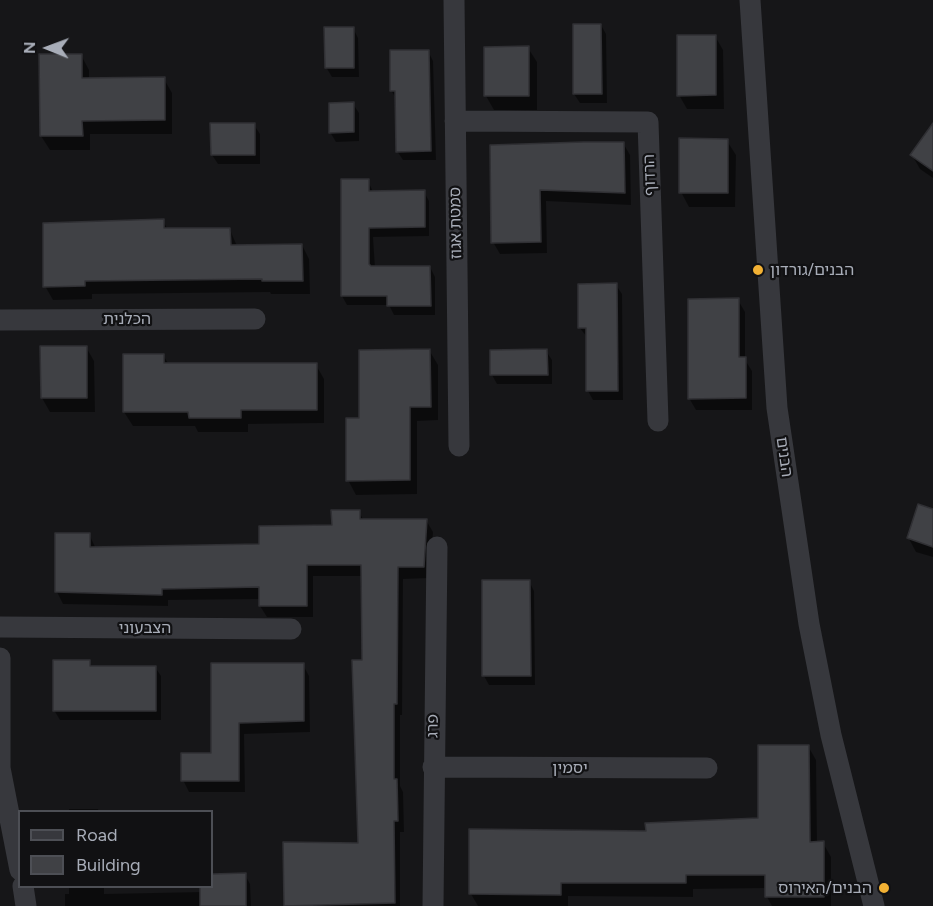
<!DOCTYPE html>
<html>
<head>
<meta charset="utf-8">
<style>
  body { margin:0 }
  #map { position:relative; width:933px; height:906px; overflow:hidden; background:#161618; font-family:Figtree,sans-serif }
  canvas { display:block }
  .legend { position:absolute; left:18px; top:810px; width:195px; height:78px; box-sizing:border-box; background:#111113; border:2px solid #4d4f55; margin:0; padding:8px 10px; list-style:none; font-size:18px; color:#a8adb8 }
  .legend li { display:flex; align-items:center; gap:12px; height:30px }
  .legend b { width:30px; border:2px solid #4d4f55 }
  .north { position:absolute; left:18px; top:18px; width:60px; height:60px; -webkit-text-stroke:4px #111113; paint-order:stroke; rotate:271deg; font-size:16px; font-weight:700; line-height:24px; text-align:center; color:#a8adb8 }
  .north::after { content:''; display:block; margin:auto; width:21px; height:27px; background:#a8adb8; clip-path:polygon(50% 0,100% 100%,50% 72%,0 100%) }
</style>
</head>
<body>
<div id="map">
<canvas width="933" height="906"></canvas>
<ul class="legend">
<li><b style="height:8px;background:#37383d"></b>Road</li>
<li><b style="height:16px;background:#404145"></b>Building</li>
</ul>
<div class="north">N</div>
</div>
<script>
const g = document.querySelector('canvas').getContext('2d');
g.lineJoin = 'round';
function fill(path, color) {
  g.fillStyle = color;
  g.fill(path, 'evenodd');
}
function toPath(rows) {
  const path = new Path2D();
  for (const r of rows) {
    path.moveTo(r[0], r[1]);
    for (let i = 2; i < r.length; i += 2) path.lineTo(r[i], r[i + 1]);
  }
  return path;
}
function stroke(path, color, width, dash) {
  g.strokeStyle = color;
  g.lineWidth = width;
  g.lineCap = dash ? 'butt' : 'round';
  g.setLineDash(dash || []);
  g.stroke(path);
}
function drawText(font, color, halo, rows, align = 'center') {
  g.font = font + ' Figtree,"Noto Sans Hebrew",sans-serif';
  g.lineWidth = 4.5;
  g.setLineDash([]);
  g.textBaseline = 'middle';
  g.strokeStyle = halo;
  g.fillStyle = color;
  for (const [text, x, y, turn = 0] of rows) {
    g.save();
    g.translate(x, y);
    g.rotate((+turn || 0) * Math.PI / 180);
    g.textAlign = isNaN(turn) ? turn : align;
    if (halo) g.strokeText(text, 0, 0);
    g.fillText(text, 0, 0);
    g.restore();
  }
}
fill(toPath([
  [574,25,601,25,606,34,607,103,580,103,574,94],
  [353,28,358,38,359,77,332,77,326,67],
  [715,36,723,50,724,109,687,109,679,95],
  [528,48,537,62,537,110,494,110,486,96],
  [428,51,433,61,436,160,403,160,397,151,397,100,391,90],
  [81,55,89,70,89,79,164,79,172,93,172,134,90,134,90,150,50,150,41,136],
  [353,104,359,113,359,141,336,142,330,132],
  [212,125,254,125,260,134,260,164,218,164,212,155],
  [933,126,933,178,920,169,912,155],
  [727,141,736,155,735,207,689,207,681,192],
  [623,143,630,155,631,205,546,201,547,253,500,254,493,242,492,146],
  [368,181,373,192,424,192,429,201,429,236,373,237,375,268,430,267,435,277,435,315,394,315,389,305,347,305,342,296],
  [163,221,168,230,230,230,237,246,302,245,309,259,310,294,271,294,270,292,92,294,92,299,53,300,45,286],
  [616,285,622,294,623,400,593,400,588,391,587,337,579,327],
  [738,300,745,312,745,360,752,371,752,410,696,410,689,398],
  [86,347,94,361,95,412,50,412,42,398],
  [429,350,438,365,438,420,417,421,417,494,356,495,348,480,361,420],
  [546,351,552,360,552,384,497,384,492,375],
  [163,355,169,365,316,365,324,379,324,423,248,424,248,432,198,432,195,426,133,426,124,412],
  [933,511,933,557,916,552,908,537],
  [359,512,364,521,426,520,433,532,430,578,403,579,402,715,400,715,400,786,403,792,404,832,400,832,400,906,285,906,285,844,359,845,363,576,313,576,313,617,267,617,260,606,260,599,168,600,168,606,63,604,57,592,56,535,89,534,96,549,260,545,333,526],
  [529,581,534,591,535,685,489,685,484,676],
  [89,662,93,668,155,667,161,676,161,720,60,720,54,710],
  [212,664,303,665,309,676,310,732,244,734,245,792,189,792,183,780,213,754],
  [808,746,816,760,817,843,823,843,831,857,831,906,772,906,767,897,767,888,693,889,693,897,568,896,568,906,478,906,471,894,647,832,760,820],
  [69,809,98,809,99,812,69,812],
  [212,875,245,875,250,884,251,906,65,906,65,894,69,894,69,886,104,886,104,894,202,892,212,886]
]), '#0007');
const building = toPath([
  [573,24,601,24,602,94,573,94,573,24],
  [324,27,354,27,354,68,325,68,324,27],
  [677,35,716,35,716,95,677,96,677,35],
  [529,46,529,96,484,96,484,47,529,46],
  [390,50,429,50,431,151,396,152,395,91,390,91,390,50],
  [39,54,82,54,82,78,165,77,165,120,82,121,83,136,40,136,39,54],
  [354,102,354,132,329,133,329,103,354,102],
  [210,123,255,123,255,155,211,155,210,123],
  [933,123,933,171,910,155,933,123],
  [679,138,728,139,728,193,679,193,679,138],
  [583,142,624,142,625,193,540,190,541,242,491,243,490,145,583,142],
  [341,179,369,179,369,191,425,190,425,227,369,228,369,264,371,266,430,266,431,306,387,306,387,296,341,296,341,179],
  [164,219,164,228,230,228,231,245,302,244,303,281,262,281,262,279,85,281,85,286,43,287,43,223,164,219],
  [617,283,618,391,586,391,586,328,578,328,578,284,617,283],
  [739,298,739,357,746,357,746,398,688,399,688,299,739,298],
  [40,346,87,346,87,398,41,398,40,346],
  [430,349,431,407,410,407,410,480,346,481,346,418,359,418,359,350,430,349],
  [547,349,548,375,490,375,490,350,547,349],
  [123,354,164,354,164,363,317,363,317,410,241,410,241,418,189,418,188,412,123,412,123,354],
  [918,504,933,509,933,547,907,538,918,504],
  [331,510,360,510,360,519,427,519,424,567,398,567,397,704,394,704,394,779,397,779,398,821,394,821,395,903,284,906,283,842,358,843,352,660,362,660,361,565,307,565,307,606,259,606,259,587,162,589,162,595,55,592,55,533,90,533,90,547,259,544,259,526,332,525,331,510],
  [482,580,530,580,531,676,482,676,482,580],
  [53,660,90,660,90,666,156,666,156,711,53,711,53,660],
  [211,663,304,663,304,721,239,723,239,781,181,781,181,753,211,753,211,663],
  [758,745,809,745,810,842,824,841,824,897,765,897,765,875,686,875,686,883,561,883,561,895,469,894,469,829,646,831,645,823,758,818,758,745],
  [246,873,246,906,200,906,200,886,212,886,212,874,246,873]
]);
fill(building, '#404145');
stroke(building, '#303034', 1.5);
stroke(toPath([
  [454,0,459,446],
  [750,0,777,408,809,624,831,735,874,906],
  [455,121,648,122,658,421],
  [0,320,255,319],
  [0,627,291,629],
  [0,658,0,768,20,870],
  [433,767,707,768],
  [23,886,26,906],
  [433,906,437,547]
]), '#37383d', 21);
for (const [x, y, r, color] of [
  [758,270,6,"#f2b134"],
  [884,888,6,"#f2b134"]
]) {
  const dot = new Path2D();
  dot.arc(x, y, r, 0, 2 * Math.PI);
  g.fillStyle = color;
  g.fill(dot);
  stroke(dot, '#111113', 2);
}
drawText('16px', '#a8adb8', '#111113', [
  ["הרדוף",650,175,-92],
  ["סמטת אגוז",456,223,-91],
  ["הכלנית",127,319],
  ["הבנים",784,457,82],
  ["הצבעוני",145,628],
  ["פרג",433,726,-89],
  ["יסמין",570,768]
]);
drawText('16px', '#a8adb8', '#111113', [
  ["הבנים/גורדון",770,270],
  ["הבנים/האירוס",872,888,"right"]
], 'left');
</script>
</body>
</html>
